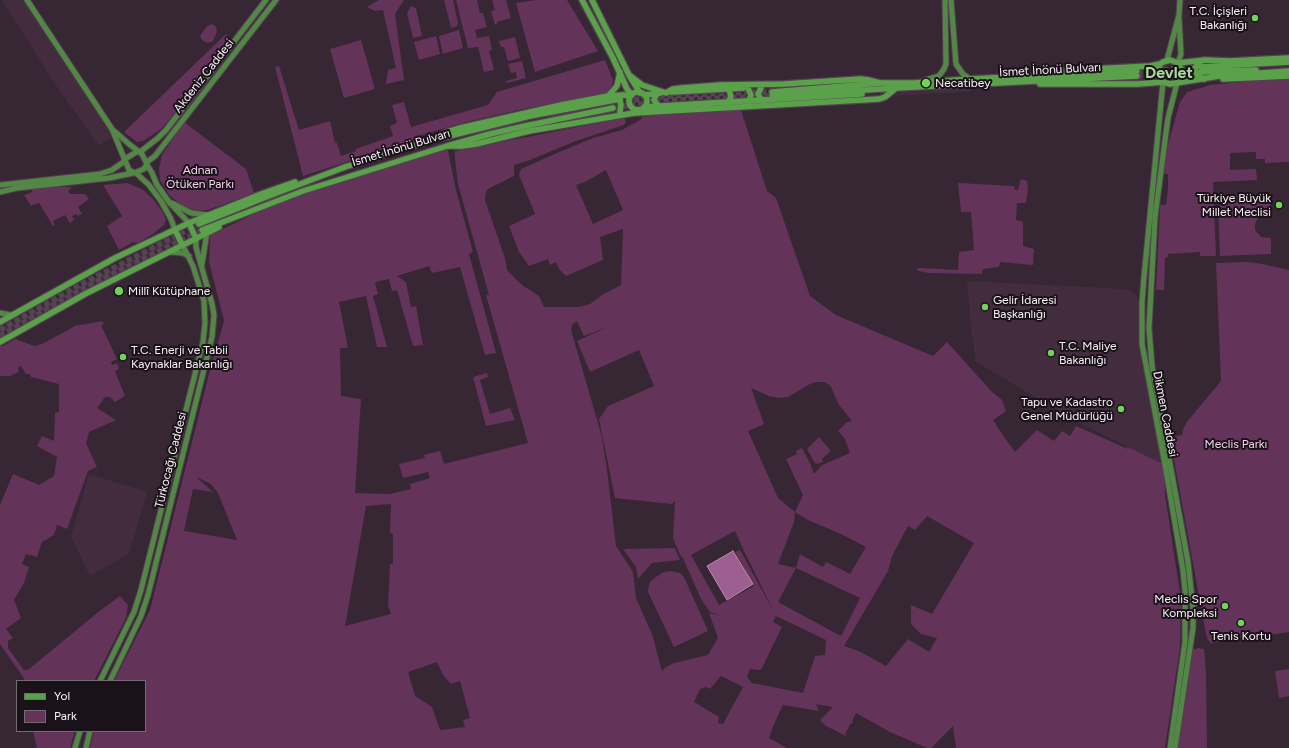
<!DOCTYPE html>
<html>
<head>
<meta charset="utf-8">
<style>
  body { margin:0 }
  #map { position:relative; width:1289px; height:748px; overflow:hidden; background:#372633; font-family:Figtree,sans-serif }
  canvas { display:block }
  .legend { position:absolute; left:16px; top:680px; width:130px; height:52px; box-sizing:border-box; background:#191218; border:1px solid #746b72; margin:0; padding:5px 7px; list-style:none; font-size:12px; color:#fdf1f9 }
  .legend li { display:flex; align-items:center; gap:8px; height:20px }
  .legend b { width:20px; border:1px solid #746b72 }
</style>
</head>
<body>
<div id="map">
<canvas width="1289" height="748"></canvas>
<ul class="legend">
<li><b style="height:5px;background:#5ba04a"></b>Yol</li>
<li><b style="height:11px;background:#64335a"></b>Park</li>
</ul>
</div>
<script>
const g = document.querySelector('canvas').getContext('2d');
g.lineJoin = 'round';
function fill(path, color) {
  g.fillStyle = color;
  g.fill(path, 'evenodd');
}
function toPath(rows) {
  const path = new Path2D();
  for (const r of rows) {
    if (r.length === 3) {
      path.moveTo(r[0] + r[2], r[1]);
      path.arc(r[0], r[1], r[2], 0, 2 * Math.PI);
      continue;
    }
    path.moveTo(r[0], r[1]);
    for (let i = 2; i < r.length; i += 2) path.lineTo(r[i], r[i + 1]);
  }
  return path;
}
function stroke(path, color, width, dash) {
  g.strokeStyle = color;
  g.lineWidth = width;
  g.lineCap = dash ? 'butt' : 'round';
  g.setLineDash(dash || []);
  g.stroke(path);
}
function drawText(font, color, halo, rows, align = 'center') {
  g.font = font + ' Figtree,sans-serif';
  g.lineWidth = 4;
  g.setLineDash([]);
  g.textBaseline = 'middle';
  g.strokeStyle = halo;
  g.fillStyle = color;
  for (const [text, x, y, turn = 0] of rows) {
    g.save();
    g.translate(x, y);
    g.rotate((+turn || 0) * Math.PI / 180);
    g.textAlign = isNaN(turn) ? turn : align;
    if (halo) g.strokeText(text, 0, 0);
    g.fillText(text, 0, 0);
    g.restore();
  }
}
fill(toPath([
  [2,0,27,0,113,136,99,146,53,81],
  [969,75,969,78,958,79,959,89,970,89,970,92,889,96,889,94,901,93,901,89,888,82,888,80],
  [930,80,930,91,904,92,904,81],
  [172,236,175,242,7,333,4,326],
  [967,281,1107,288,1129,290,1134,293,1142,303,1142,330,1165,465,1079,423,976,362,971,329],
  [89,474,147,492,129,554,90,576,71,537]
]), '#432c3e');
fill(toPath([
  [379,0,404,0,395,14,404,80,386,84,388,70,396,68,383,10,375,11,367,7],
  [444,0,453,0,458,23,457,26,451,28],
  [456,0,477,0,480,13,483,13,487,27,475,30,477,38,489,36,492,50,489,51,494,70,484,72,478,47,468,48],
  [492,0,506,0,511,18,497,22,497,24,495,25,491,11,495,10],
  [536,0,567,0,598,51,535,72,516,3],
  [411,6,416,8,422,36,413,38,407,13],
  [213,24,216,27,217,31,214,39,212,42,207,43,202,40,200,36,207,26],
  [459,30,463,48,443,54,439,36],
  [226,34,230,42,191,95,161,129,143,141,137,142,124,132],
  [436,36,440,54,419,60,414,42],
  [515,37,520,58,508,61,504,47,501,47,499,41],
  [361,40,375,89,344,98,330,49],
  [605,60,613,80,612,85,605,94,523,109,466,122,418,136,417,139,303,176,275,67,279,66,299,130,330,121,335,143,337,143,341,156,356,151,356,149,393,136,390,126,397,123,392,105,404,102,411,127,488,105,497,92],
  [522,61,526,78,507,83,506,81,517,78,516,72,511,73,508,64],
  [1275,79,1289,79,1289,162,1265,163,1265,159,1256,159,1256,152,1230,153,1230,170,1256,169,1257,180,1213,182,1216,256,1200,256,1200,252,1168,254,1168,257,1165,258,1164,290,1156,290,1160,205,1166,205,1168,189,1168,174,1160,173,1180,102,1187,92,1210,85],
  [740,107,767,191,776,198,810,296,836,315,933,356,947,342,991,391,1002,400,1006,411,993,420,1004,437,1015,452,1037,430,1054,441,1062,431,1070,436,1076,426,1128,449,1126,446,1165,465,1165,495,1181,599,1180,647,1165,748,956,748,953,726,931,748,927,748,890,732,856,713,852,721,853,722,852,724,851,723,845,734,847,735,846,736,826,726,820,720,833,707,816,704,819,711,783,705,775,722,769,738,787,748,90,748,94,731,145,731,145,681,114,681,150,610,211,366,223,325,224,320,209,262,210,235,283,200,447,146,456,190,473,252,469,254,496,353,485,355,460,267,432,273,429,266,397,276,406,282,411,307,416,306,423,345,413,346,397,290,392,291,389,279,375,282,378,294,373,296,387,347,377,347,366,296,339,302,348,348,340,348,341,396,361,399,355,493,388,494,394,493,411,489,410,484,430,478,428,472,403,478,399,464,425,458,424,455,440,451,444,464,528,443,486,295,489,295,458,184,455,159,455,151,624,118,626,122,624,125,573,142,530,160,514,165,514,176,488,189,486,192,485,200,505,258,507,270,522,285,539,296,544,307,579,307,590,304,602,295,621,285,623,229,600,237,603,260,566,276,559,269,556,262,550,265,548,259,529,266,519,252,509,226,535,214,519,175,521,169,557,153,593,138,622,130,640,120,644,115],
  [606,170,623,210,593,224,576,185,585,182],
  [577,321,584,336,610,326,577,341,590,372,639,350,654,386,608,406,599,419,615,498,672,504,675,501,673,538,680,555,683,558,701,599,710,612,724,617,709,613,718,638,708,655,674,663,666,667,662,671,652,634,636,598,633,572,616,546,607,470,602,437,571,330,572,325],
  [816,382,824,382,830,385,839,405,852,421,847,422,838,431,845,439,850,453,822,465,814,474,810,463,802,448,796,451,797,454,786,459,803,495,795,512,778,498,748,431,764,424,751,388,769,396,779,398,788,397,810,384],
  [196,477,211,484,218,493,237,540,184,531,193,489,213,492],
  [391,504,390,533,393,534,393,564,390,564,388,605,391,614,345,626,366,506],
  [795,512,808,520,841,534,866,547,850,574,826,562,823,567,800,554,796,568,778,564,794,522],
  [927,516,974,543,932,614,911,605,911,624,921,634,937,638,929,652,908,639,886,666,861,652,844,646,888,571,892,556,908,526,915,530],
  [735,531,745,553,775,614,740,550,735,552,754,586,719,605,691,555],
  [796,568,860,598,841,636,778,602],
  [776,616,826,640,825,655,815,656,803,693,752,683,747,677,750,669,761,670,782,627,773,622],
  [437,662,443,675,451,684,460,681,470,718,463,720,465,727,440,730,432,707,415,696,408,672],
  [721,676,743,687,723,724,718,723,719,717,694,702,700,689,706,687,710,689],
  [184,122,246,169,254,193,219,206,207,210,194,211,183,206,170,196,160,180,159,168,162,155],
  [1021,179,1027,181,1028,188,1026,203,1017,203,1016,220,1023,222,1023,246,1034,249,1033,265,1000,262,999,267,983,269,982,274,929,273,918,271,917,269,919,268,958,270,959,252,974,250,971,212,961,212,958,183,1014,186,1015,190,1018,190],
  [127,183,142,189,153,199,162,211,166,220,164,225,153,234,138,243,133,242,119,250,107,226,122,216,103,185],
  [32,187,72,187,68,191,70,194,85,194,89,199,78,207,82,214,78,216,77,214,72,216,74,220,70,223,65,215,53,221,55,225,53,226,39,203,31,206,24,195,32,192],
  [1258,195,1259,202,1270,203,1270,216,1261,216,1258,218,1255,224,1255,230,1261,237,1271,238,1271,254,1220,256,1218,206,1230,204,1229,196],
  [1244,262,1257,263,1289,270,1289,632,1211,643,1208,640,1206,634,1170,438,1182,435,1183,430,1186,423,1221,381,1216,263],
  [102,321,104,324,101,325,117,359,111,362,112,365,117,363,119,369,115,371,125,396,115,402,110,397,105,397,97,408,116,420,89,432,86,443,97,467,88,471,67,529,57,525,54,535,42,542,37,557,26,554,22,564,29,567,24,583,14,600,21,618,6,629,13,638,8,641,8,648,24,670,28,670,97,613,120,596,128,605,126,618,94,681,25,681,23,677,0,644,0,505,13,474,39,485,54,476,57,457,37,446,42,436,54,441,55,413,59,412,59,384,31,377,30,374,26,374,21,366,18,368,19,372,10,376,0,376,0,345,3,346,15,339,34,346,42,344,75,326],
  [487,373,488,377,480,380,490,414,510,408,515,420,486,426,473,377],
  [819,437,831,451,822,459,823,462,816,464,814,462,807,449],
  [675,548,680,560,652,563,638,579,636,567,623,549],
  [670,571,680,573,684,577,708,631,674,647,648,592,648,589,650,582,656,577,662,573],
  [1199,648,1204,649,1206,672,1207,748,1176,748,1191,650],
  [1289,669,1289,696,1279,698,1275,671],
  [33,731,75,731,70,748,37,748]
]), '#64335a');
const water = toPath([
  [733,551,753,584,727,600,707,566,733,551]
]);
fill(water, '#9d5f90');
stroke(water, '#ba8bb0', 1);
stroke(toPath([
  [1137,71,1198,67],
  [1137,76,1200,72],
  [617,102,668,96,724,93,772,92],
  [613,108,671,100,772,96],
  [0,330,82,284,199,224],
  [0,336,84,288,202,230]
]), '#554451', 5.5, [5.5, 3]);
const secondary = toPath([
  [27,0,112,129,129,170,134,173,144,169,147,164,142,154,129,144,112,129],
  [951,0,956,64,963,74,970,79],
  [1167,60,1179,15,1180,0],
  [1178,63,1181,54,1179,18],
  [925,80,939,76,944,69,946,64,945,0],
  [1163,82,1144,277,1142,303,1142,344,1165,465,1183,570,1185,590,1185,642,1170,748],
  [140,152,158,138,166,130,266,0],
  [125,159,138,151],
  [147,162,155,156,276,0],
  [147,165,152,173,157,185,169,202,189,223],
  [136,173,149,185,161,201,171,219,175,230],
  [0,185,100,174,112,170,125,161],
  [0,192,17,188,109,178,133,173],
  [172,203,191,213,208,215],
  [170,252,183,253,189,256],
  [202,264,207,232],
  [0,313,11,315],
  [100,681,134,612,141,590,203,342,205,323,204,301,193,266,182,244],
  [110,681,141,616,148,595,212,337,214,315,212,304,196,247,196,239],
  [75,748,80,731],
  [86,748,90,731],
  [1175,748,1193,628,1193,608,1188,562,1152,366,1149,328,1155,217,1168,118,1177,83]
]);
const primary = toPath([
  [582,0,613,58,627,89,632,95],
  [592,0,629,75,640,93],
  [1178,63,1205,60,1230,61,1289,58],
  [1160,64,1159,68,1158,74,1163,82],
  [1201,67,1289,62],
  [1037,72,1150,66,1160,64,1163,62,1170,60,1178,63,1181,69,1181,76,1177,83],
  [1201,72,1256,70],
  [629,75,642,85,666,93,673,89,682,88,721,85,784,84,861,79,868,80,880,83],
  [1204,79,1197,75,1195,68,1199,62,1205,60],
  [1223,79,1289,76],
  [1040,84,1138,84,1163,82,1170,84,1219,76,1289,71],
  [748,88,751,95,749,101],
  [761,88,758,94,760,98,764,101],
  [672,92,743,88],
  [772,92,881,83,915,83,970,79,1137,71],
  [638,101,9],
  [659,93,656,95,654,100,659,107],
  [644,95,661,93],
  [608,96,617,86,620,72],
  [772,96,896,88,1137,76],
  [618,99,620,100,621,105,620,112],
  [728,102,731,97,729,89],
  [644,107,862,94],
  [441,138,530,116,620,99],
  [447,146,462,146,476,144,529,131,634,113,879,99,885,97,896,88],
  [189,223,196,239],
  [199,224,266,197,345,167,434,139,447,132,460,128,561,105,608,96,623,95,631,96],
  [175,230,182,244],
  [202,230,303,191,447,146,490,134,525,126,613,108],
  [0,322,115,258,189,223,261,194,295,182],
  [0,342,85,294,219,227]
]);
stroke(secondary, '#53424f', 7);
stroke(primary, '#53424f', 8);
stroke(secondary, '#528746', 5);
stroke(primary, '#5ba04a', 5.5);
for (const [x, y, r, color] of [
  [1255,18,4,"#73d25c"],
  [926,83,5,"#73d25c"],
  [1279,205,4,"#73d25c"],
  [119,291,5,"#73d25c"],
  [985,307,4,"#73d25c"],
  [1051,353,4,"#73d25c"],
  [123,357,4,"#73d25c"],
  [1121,409,4,"#73d25c"],
  [1225,606,4,"#73d25c"],
  [1241,623,4,"#73d25c"]
]) {
  const dot = new Path2D();
  dot.arc(x, y, r, 0, 2 * Math.PI);
  g.fillStyle = color;
  g.fill(dot);
  stroke(dot, '#191218', 1.5);
}
drawText('12px', '#fdf1f9', '#191218', [
  ["T.C. İçişleri",1247,11,"right"],
  ["Bakanlığı",1247,25,"right"],
  ["Necatibey",935,83],
  ["Türkiye Büyük",1271,198,"right"],
  ["Millet Meclisi",1271,212,"right"],
  ["Millî Kütüphane",128,291],
  ["Gelir İdaresi",993,300],
  ["Başkanlığı",993,314],
  ["T.C. Maliye",1059,346],
  ["Bakanlığı",1059,360],
  ["T.C. Enerji ve Tabii",131,350],
  ["Kaynaklar Bakanlığı",131,364],
  ["Tapu ve Kadastro",1113,402,"right"],
  ["Genel Müdürlüğü",1113,416,"right"],
  ["Meclis Spor",1217,599,"right"],
  ["Kompleksi",1217,613,"right"],
  ["Tenis Kortu",1241,636,"center"]
], 'left');
drawText('12px', '#fdf1f9', '#191218', [
  ["İsmet İnönü Bulvarı",1050,70,-3],
  ["Akdeniz Caddesi",204,76,-52],
  ["İsmet İnönü Bulvarı",401,148,-17],
  ["Dikmen Caddesi",1165,414,79],
  ["Türkocağı Caddesi",171,460,-76]
]);
drawText('12px', '#f5d1ec', '#191218', [
  ["Adnan",200,170],
  ["Ötüken Parkı",200,184],
  ["Meclis Parkı",1236,444]
]);
drawText('bold 16px', '#a9db9d', '#191218', [
  ["Devlet",1169,73]
]);
</script>
</body>
</html>
